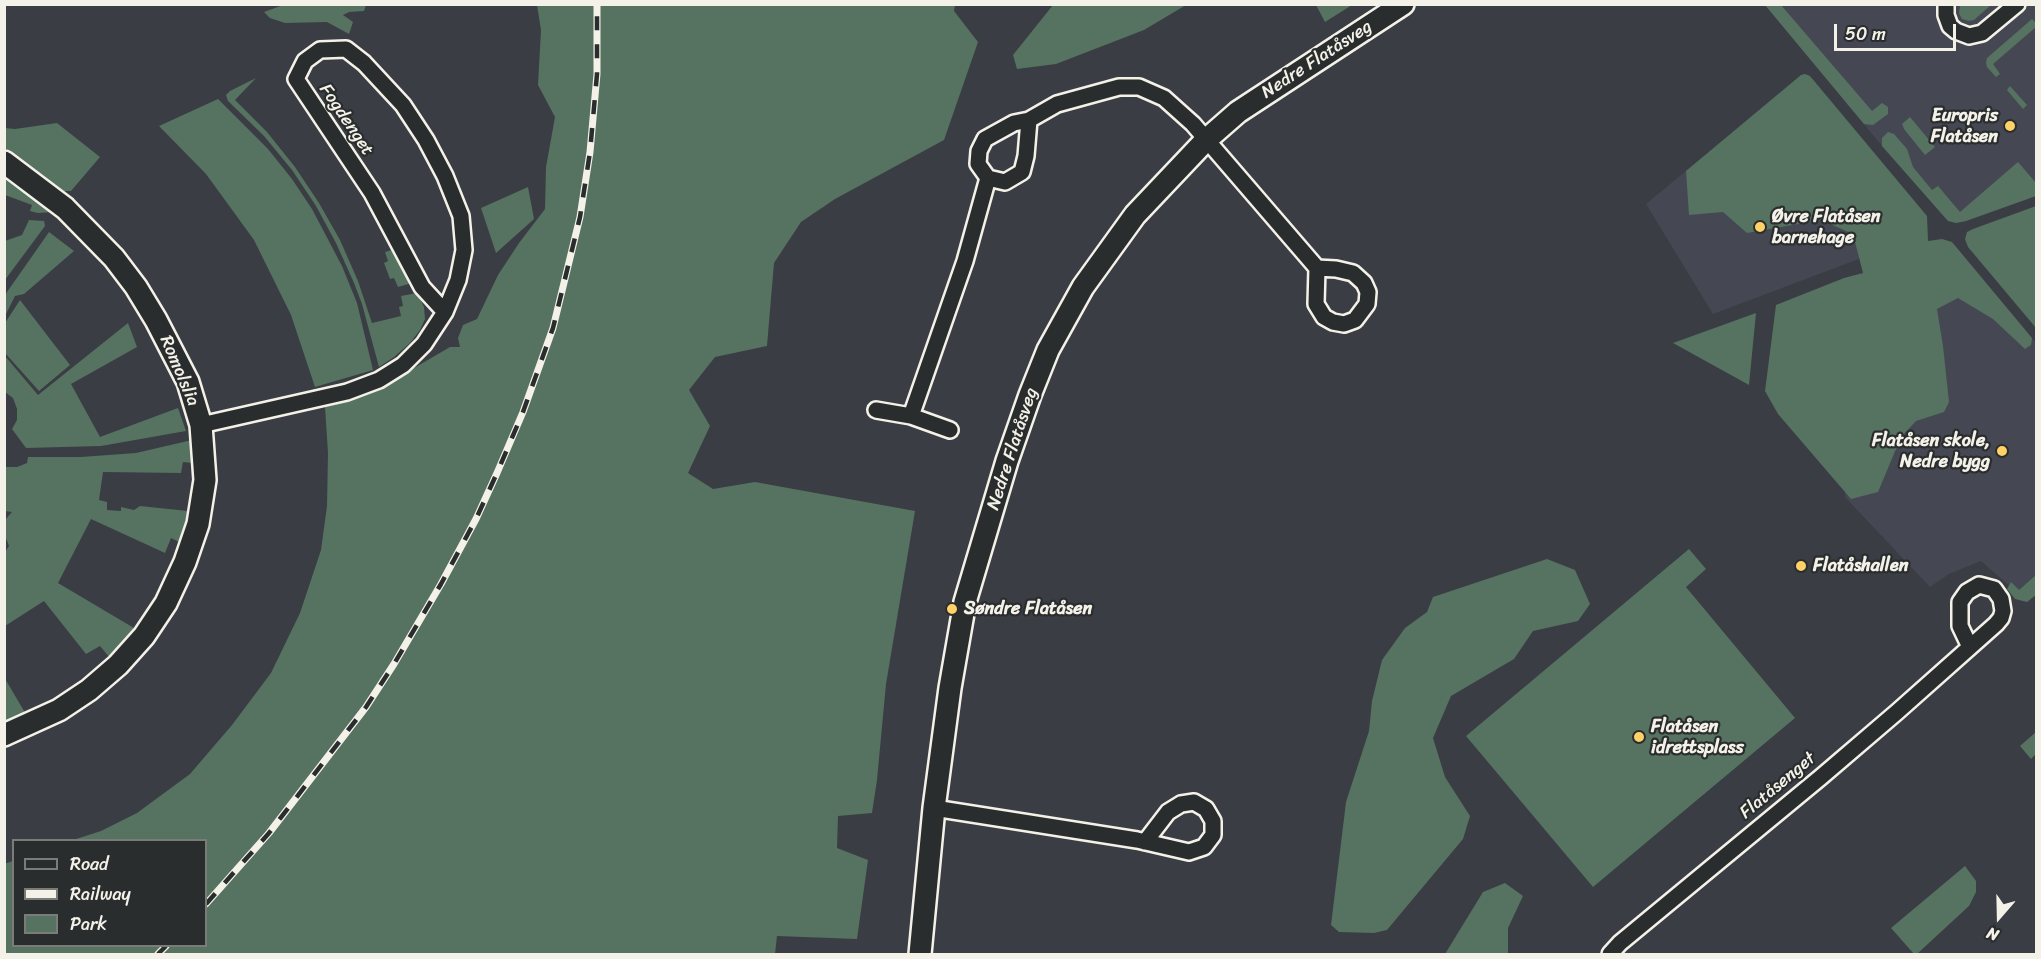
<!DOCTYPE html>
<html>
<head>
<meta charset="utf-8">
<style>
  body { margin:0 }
  #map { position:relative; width:2041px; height:959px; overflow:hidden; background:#3a3d43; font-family:Sriracha,sans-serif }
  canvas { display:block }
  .frame { position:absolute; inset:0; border:6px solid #f4f1e8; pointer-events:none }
  .legend { position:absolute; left:12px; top:839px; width:195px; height:108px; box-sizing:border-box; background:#2a2d2e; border:2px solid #7b7b78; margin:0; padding:8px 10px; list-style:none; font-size:18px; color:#f4f1e8 }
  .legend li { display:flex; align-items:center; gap:12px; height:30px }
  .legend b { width:30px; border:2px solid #7b7b78 }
  .north { position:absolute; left:1969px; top:887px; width:60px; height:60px; -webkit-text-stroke:4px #2a2d2e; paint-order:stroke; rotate:200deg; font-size:16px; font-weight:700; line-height:24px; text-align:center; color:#f4f1e8 }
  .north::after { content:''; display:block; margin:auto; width:21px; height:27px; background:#f4f1e8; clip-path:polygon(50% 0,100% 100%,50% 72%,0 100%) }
  .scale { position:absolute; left:1834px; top:24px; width:122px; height:27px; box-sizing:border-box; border:3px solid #f4f1e8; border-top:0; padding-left:8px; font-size:18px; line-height:21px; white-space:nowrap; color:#f4f1e8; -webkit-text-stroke:4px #2a2d2e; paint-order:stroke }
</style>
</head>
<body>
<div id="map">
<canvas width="2041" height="959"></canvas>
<div class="frame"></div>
<ul class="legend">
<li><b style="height:8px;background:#2a2d2e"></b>Road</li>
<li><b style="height:8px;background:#f4f1e8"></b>Railway</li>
<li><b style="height:16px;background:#567260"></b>Park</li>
</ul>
<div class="north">N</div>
<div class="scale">50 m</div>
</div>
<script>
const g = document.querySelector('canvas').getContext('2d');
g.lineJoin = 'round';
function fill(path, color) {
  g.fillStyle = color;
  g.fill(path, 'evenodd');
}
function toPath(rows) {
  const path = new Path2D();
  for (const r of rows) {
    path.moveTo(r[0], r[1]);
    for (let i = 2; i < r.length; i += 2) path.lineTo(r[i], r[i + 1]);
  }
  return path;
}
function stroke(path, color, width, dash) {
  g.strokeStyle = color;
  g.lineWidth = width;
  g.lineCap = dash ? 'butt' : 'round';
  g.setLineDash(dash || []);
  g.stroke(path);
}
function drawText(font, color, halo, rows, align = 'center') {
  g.font = font + ' Sriracha,sans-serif';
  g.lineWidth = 4.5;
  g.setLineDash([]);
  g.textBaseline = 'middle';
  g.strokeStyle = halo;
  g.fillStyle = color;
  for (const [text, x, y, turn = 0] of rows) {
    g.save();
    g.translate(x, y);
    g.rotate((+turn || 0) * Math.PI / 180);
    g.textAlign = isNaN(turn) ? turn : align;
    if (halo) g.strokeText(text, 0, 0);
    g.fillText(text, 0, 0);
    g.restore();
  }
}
fill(toPath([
  [1765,5,2036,5,2036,196,1966,221,1956,223,1948,221,1882,146],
  [1761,109,1880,251,1713,314,1646,204],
  [1957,298,2006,309,2036,343,2036,584,2021,596,1981,561,1949,574,1930,587,1845,497,1845,468,1936,309]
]), '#454852');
fill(toPath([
  [283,5,283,4,366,5,364,11,349,12,343,15,353,22,349,34,327,22,285,23,270,18,264,12],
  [537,5,955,5,954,11,978,42,944,140,835,199,801,222,774,263,767,346,715,357,689,390,710,426,688,473,713,489,755,482,915,511,886,684,877,780,872,813,838,816,837,848,868,860,857,939,777,936,775,954,5,954,4,864,13,861,14,946,206,946,206,840,73,840,101,831,137,813,190,774,232,725,271,673,300,613,321,550,327,506,328,453,325,407,353,400,385,385,450,347,460,347,458,338,463,325,477,319,498,275,519,243,545,209,546,167,555,117,538,85,541,30],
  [1053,5,1053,4,1186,5,1144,30,1056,64,1017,69,1013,55],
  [1316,5,1352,5,1325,22],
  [1765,5,1781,5,1872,111,1882,103,1888,107,1888,114,1873,125,1864,124],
  [1960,5,1960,4,1991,5,1974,20,1969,21,1962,19,1959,13],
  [2032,19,2035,22,2036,20,2036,27,1993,64,2000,74,1996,77,1987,67,1986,63,1987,58],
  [1805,74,1810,76,1927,216,1928,241,1942,239,1952,242,2032,338,2031,345,2025,349,1993,319,1958,298,1937,309,1943,346,1949,402,1944,412,1916,421,1901,437,1878,492,1851,499,1778,414,1765,391,1776,305,1844,278,1863,273,1853,234,1821,220,1747,233,1723,212,1689,215,1686,171,1801,75],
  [256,78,235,100,267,132,295,167,319,203,340,240,358,281,372,323,401,316,399,307,403,306,401,296,417,293,424,307,425,319,420,330,410,343,394,357,379,367,362,304,354,283,336,243,316,206,292,170,264,136,228,101,226,95,230,91],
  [2010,86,2027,105,2023,109,2007,90],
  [218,99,268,149,292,179,312,209,342,266,357,303,373,370,315,387,291,315,254,240,206,174,159,126],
  [1910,117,1935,147,1925,155,1904,129,1902,124],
  [57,123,100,157,71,191,64,191,5,148,5,128,15,129],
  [1888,132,1894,134,1907,149,1913,167,1932,190,1938,186,1960,212,2018,162,2036,183,2036,196,1966,221,1956,223,1948,221,1882,146,1882,138],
  [4,171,53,212,38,213,30,211,32,205,5,195],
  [528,187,534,219,496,253,481,208],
  [2036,206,2036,328,1968,247,1965,239,1967,232,1973,229],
  [29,220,44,221,45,226,5,280,5,241,22,235],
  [49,232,74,251,24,294,15,296,5,316,5,296,7,292],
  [395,249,412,283,398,287,394,278,390,279,384,263,388,261,385,252],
  [20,300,70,365,39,391,5,353,5,323],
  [1756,313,1749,385,1673,343],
  [128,323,137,347,71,384,100,437,178,408,186,431,101,446,26,448,12,429,17,420,17,409,13,398,5,392,5,356,38,395],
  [192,440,193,463,183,462,181,473,103,472,99,500,107,502,107,510,121,511,121,507,134,510,140,506,188,511,181,543,171,538,165,553,91,519,58,583,134,628,110,658,100,646,86,654,44,601,5,626,5,552,9,546,5,536,5,520,12,512,5,511,5,467,17,467,27,463,28,457,81,457,136,453],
  [1689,549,1706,569,1686,587,1795,718,1593,887,1466,736],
  [1547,559,1575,570,1590,604,1578,621,1533,631,1514,659,1451,696,1433,738,1445,777,1470,816,1463,839,1387,930,1374,933,1339,932,1331,925,1346,802,1369,731,1372,701,1382,660,1405,628,1427,612,1433,597],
  [2036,575,2036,595,2027,602,2015,599,2007,589,2011,582,2019,590],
  [4,677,27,716,4,724],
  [2036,732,2036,754,2031,759,2020,746],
  [1965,866,1976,881,1976,892,1969,906,1917,954,1914,954,1891,928],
  [1505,883,1523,896,1508,928,1508,954,1445,954,1483,892]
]), '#567260');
const street = toPath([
  [1946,4,1946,15,1950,26,1956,31,1969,36,1982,33,2017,4],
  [1029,120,1026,156,1022,172,1005,182,988,178,978,164,979,151,985,139,1014,123,1029,120,1057,104,1119,87,1139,87,1164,98,1193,124,1317,268,1316,304,1324,317,1333,322,1344,324,1355,320,1367,304,1368,292,1364,283,1353,273,1336,269,1317,268],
  [876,410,911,416],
  [201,425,347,392,379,380,403,365,424,344,445,312,458,280,464,250,461,216,445,176,426,140,403,105,364,63,346,49,320,50,305,61,296,79,372,193,422,287,445,312],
  [950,430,911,416,965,261,988,178],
  [934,808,1137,840,1189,852,1204,847,1213,835,1213,821,1206,809,1194,802,1181,804,1168,812,1145,842],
  [1610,954,1620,943,1821,777,1897,712,1996,624,2001,618,2003,611,2001,599,1994,589,1979,585,1967,592,1960,602,1960,626,1970,647]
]);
const secondary = toPath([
  [4,162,65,208,114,258,136,287,156,320,188,382,201,425,205,480,198,524,185,562,166,603,144,636,118,665,89,690,59,710,4,735],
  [920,954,934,808,950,688,965,602,1007,461,1030,395,1048,350,1083,287,1135,215,1206,140,1238,112,1403,4]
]);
stroke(street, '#f4f1e8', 20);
stroke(secondary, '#f4f1e8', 26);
stroke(street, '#2a2d2e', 15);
stroke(secondary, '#2a2d2e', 21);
const rail = toPath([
  [206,904,269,833,366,707,394,664,441,584,476,519,497,473,523,412,553,328,580,217,590,152,597,74,597,4],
  [158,954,166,946]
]);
stroke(rail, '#f4f1e8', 7);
stroke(rail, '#2a2d2e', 4.5, [14]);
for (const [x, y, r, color] of [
  [2010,126,6,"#ffd166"],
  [1760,227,6,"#ffd166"],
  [2002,451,6,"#ffd166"],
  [1801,566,6,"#ffd166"],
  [952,609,6,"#ffd166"],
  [1639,737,6,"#ffd166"]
]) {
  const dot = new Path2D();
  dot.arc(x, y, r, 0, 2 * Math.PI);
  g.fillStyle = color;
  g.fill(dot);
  stroke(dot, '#2a2d2e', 2);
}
drawText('18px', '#f4f1e8', '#2a2d2e', [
  ["Nedre Flatåsveg",1317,60,-33],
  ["Fogdenget",346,120,56],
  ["Romolslia",179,371,67],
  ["Nedre Flatåsveg",1013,449,-72],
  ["Flatåsenget",1778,786,-40]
]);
drawText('bold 18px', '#f4f1e8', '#2a2d2e', [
  ["Europris",1998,116,"right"],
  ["Flatåsen",1998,137,"right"],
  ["Øvre Flatåsen",1772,217],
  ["barnehage",1772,238],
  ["Flatåsen skole,",1990,441,"right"],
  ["Nedre bygg",1990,462,"right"],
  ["Flatåshallen",1813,566],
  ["Søndre Flatåsen",964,609],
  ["Flatåsen",1651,727],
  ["idrettsplass",1651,748]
], 'left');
</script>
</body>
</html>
